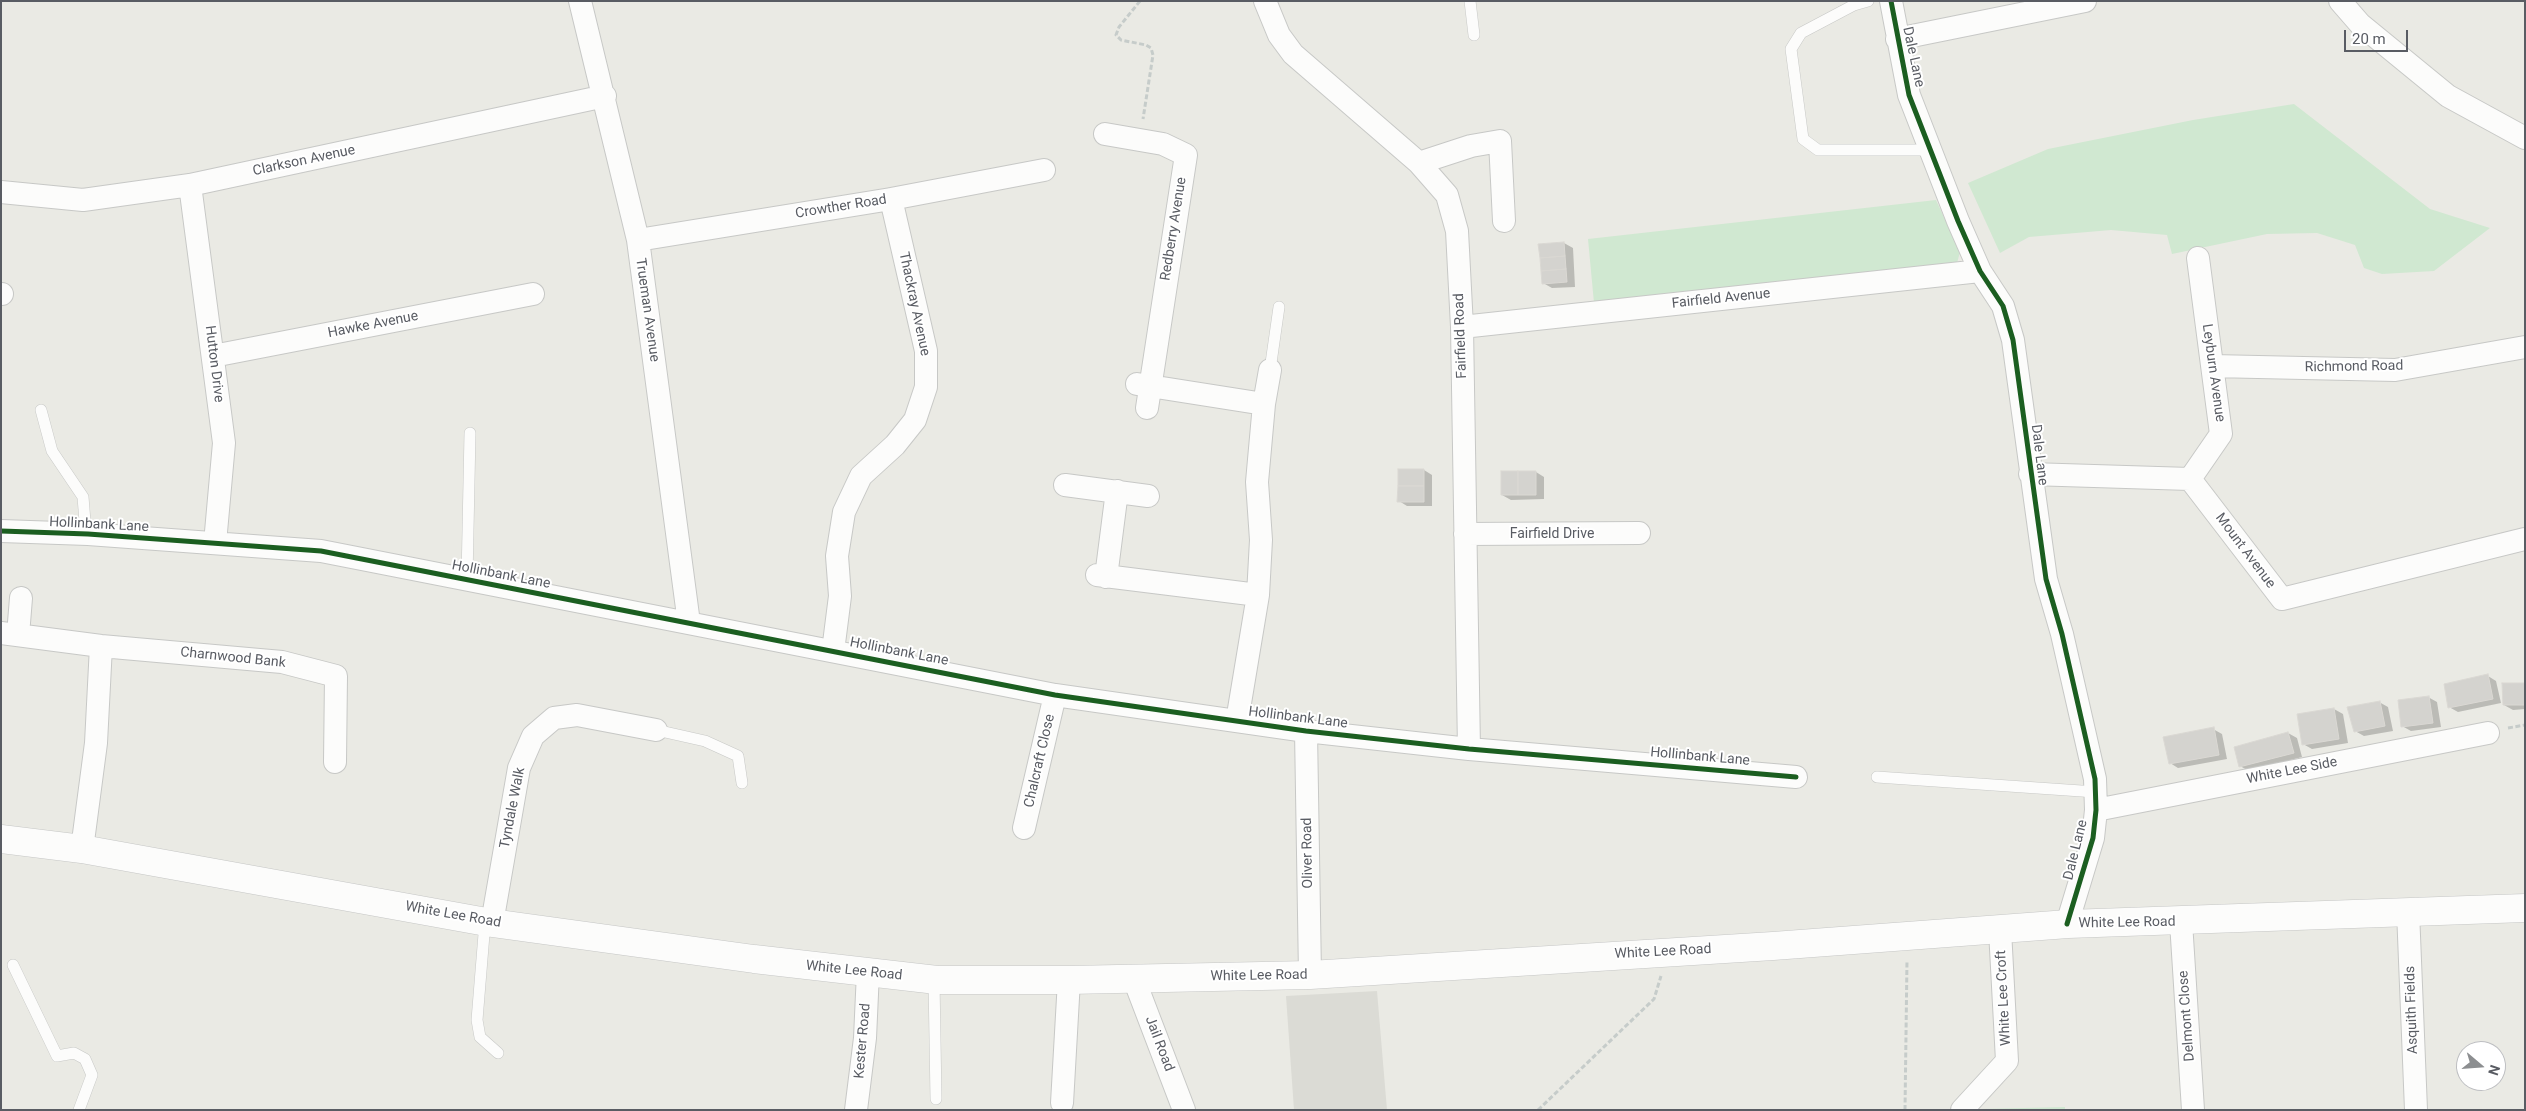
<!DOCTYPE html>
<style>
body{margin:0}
#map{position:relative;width:2526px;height:1111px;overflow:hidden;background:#eaeae4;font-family:Roboto,sans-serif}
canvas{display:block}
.frame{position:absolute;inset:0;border:2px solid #595c63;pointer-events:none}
.north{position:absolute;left:2456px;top:1041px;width:50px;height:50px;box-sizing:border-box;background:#fff;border:1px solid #bdbec1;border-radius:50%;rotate:108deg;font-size:14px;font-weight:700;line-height:20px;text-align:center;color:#595c63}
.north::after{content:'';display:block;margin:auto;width:18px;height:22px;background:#8c8e90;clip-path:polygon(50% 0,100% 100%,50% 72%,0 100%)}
.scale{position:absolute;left:2344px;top:30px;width:64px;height:22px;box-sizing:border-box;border:2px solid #595c63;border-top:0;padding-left:6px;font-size:15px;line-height:18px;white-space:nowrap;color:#595c63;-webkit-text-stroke:4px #fff;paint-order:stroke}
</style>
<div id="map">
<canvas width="2526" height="1111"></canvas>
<div class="frame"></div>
<div class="north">N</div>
<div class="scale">20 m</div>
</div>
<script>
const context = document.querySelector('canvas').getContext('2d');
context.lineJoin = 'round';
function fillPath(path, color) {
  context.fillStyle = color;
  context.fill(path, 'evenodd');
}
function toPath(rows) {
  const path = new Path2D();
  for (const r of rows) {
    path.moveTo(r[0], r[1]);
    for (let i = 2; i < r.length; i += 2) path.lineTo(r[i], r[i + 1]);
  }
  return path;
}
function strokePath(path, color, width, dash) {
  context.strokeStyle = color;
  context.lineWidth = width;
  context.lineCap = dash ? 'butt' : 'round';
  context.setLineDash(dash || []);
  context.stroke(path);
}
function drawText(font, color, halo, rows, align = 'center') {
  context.font = font + ' Roboto,sans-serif';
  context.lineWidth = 4;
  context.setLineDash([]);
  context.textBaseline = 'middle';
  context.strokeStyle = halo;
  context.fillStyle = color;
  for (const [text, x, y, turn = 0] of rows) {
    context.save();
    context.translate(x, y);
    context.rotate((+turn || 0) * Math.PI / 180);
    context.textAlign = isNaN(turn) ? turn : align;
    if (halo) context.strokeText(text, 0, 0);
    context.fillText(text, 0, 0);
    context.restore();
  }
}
fillPath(toPath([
 [1377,991,1387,1110,1294,1110,1286,996]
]), '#dbdbd5');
fillPath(toPath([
 [2294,104,2430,209,2490,228,2434,271,2382,274,2364,268,2355,245,2317,233,2267,234,2172,254,2167,235,2111,230,2029,237,2000,253,1968,183,2048,149,2193,120],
 [1936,200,1960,252,1957,263,1594,303,1588,239],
 [2065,1107,2065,1110,1939,1110]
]), '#d0e8d1');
fillPath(toPath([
 [1564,243,1573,248,1575,287,1552,288,1543,283],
 [1424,470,1432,475,1432,506,1407,506,1399,501],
 [1536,472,1544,477,1544,499,1511,500,1502,495],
 [2488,676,2496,681,2501,703,2458,712,2449,707],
 [2525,684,2525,709,2513,710,2504,705],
 [2428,697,2437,702,2441,727,2411,731,2402,726],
 [2379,702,2388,707,2393,731,2364,736,2355,731],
 [2334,709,2343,714,2348,743,2312,749,2303,744],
 [2213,729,2222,734,2227,759,2178,768,2170,763],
 [2288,733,2297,738,2302,757,2249,771,2240,766]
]), '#0003');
const building = toPath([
 [1564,242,1565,256,1540,258,1538,244,1564,242],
 [1565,256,1566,269,1541,271,1540,258,1565,256],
 [1566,269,1567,282,1542,284,1541,271,1566,269],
 [1398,469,1424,469,1424,486,1398,486,1398,469],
 [1501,471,1518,471,1518,495,1501,495,1501,471],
 [1518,471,1536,471,1536,495,1518,495,1518,471],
 [1398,486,1424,486,1424,502,1397,502,1398,486],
 [2488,674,2493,699,2448,708,2444,684,2488,674],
 [2502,683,2525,683,2525,705,2503,705,2502,683],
 [2429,696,2433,723,2401,727,2398,700,2429,696],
 [2380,701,2385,726,2354,732,2347,707,2380,701],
 [2334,708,2339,739,2302,745,2297,714,2334,708],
 [2214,727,2219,755,2169,764,2163,737,2214,727],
 [2288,732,2294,753,2239,767,2234,747,2288,732]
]);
fillPath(building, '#d4d3cf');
strokePath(building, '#dad8d3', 1);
const lane = toPath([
 [1470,1,1474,35],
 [1868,1,1854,5,1801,33,1791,49,1803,139,1818,150,1930,150],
 [1270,370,1279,307],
 [41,410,52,451,83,497,86,534],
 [467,579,470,433],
 [656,730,705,741,738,756,742,783],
 [1877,777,2096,792],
 [485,922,477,1020,480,1037,498,1053],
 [13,965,57,1056,74,1053,85,1059,92,1075,79,1110],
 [934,980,936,1099]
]);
const street = toPath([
 [580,1,638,240,689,623],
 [1265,1,1279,35,1293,54,1419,163,1447,195,1457,231,1462,327,1469,749],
 [1891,1,1909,95,1958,221,1980,271,2003,306,2013,340,2046,579,2062,634,2095,779,2096,810,2093,838,2067,924],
 [2340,1,2360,24,2448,96,2525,138],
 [1897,39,2085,1],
 [1105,134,1163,144,1186,155,1147,408],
 [1419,163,1471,146,1500,141,1504,221],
 [190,185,224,443,215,543],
 [1,192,83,200,190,185,605,96],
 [638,240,891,199,1044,170],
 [1,294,2,294],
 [1462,327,1980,271],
 [213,356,533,294],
 [2212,366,2395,370,2525,347],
 [1137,384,1264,404],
 [2030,474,2190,479,2282,599,2525,539],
 [2190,479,2221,434,2198,258],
 [1065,485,1148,496],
 [1,531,88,534,321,551,1055,695,1306,731,1469,749,1796,777],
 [1465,534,1639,533],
 [1097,575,1258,595],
 [1106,577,1117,491],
 [1,633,101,646,282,662,336,676,335,762],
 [18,635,21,598],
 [833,651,840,596,837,556,844,512,861,476,895,445,915,420,926,387,926,351,891,199],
 [1237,721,1258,595,1261,540,1257,482,1264,404,1270,370],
 [1306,731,1310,975],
 [2096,810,2488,733],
 [1024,828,1055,695],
 [82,849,96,743,101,646],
 [2408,911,2416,1110],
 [2181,922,2193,1110],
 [492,923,519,768,533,736,554,718,577,715,656,730],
 [1134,979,1184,1110],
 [1062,1103,1069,980],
 [856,1110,865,1038,868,972],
 [1962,1110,2007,1061,2000,930]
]);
const secondary = toPath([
 [1,839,82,849,492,923,754,959,937,980,1069,980,1310,975,1773,946,2068,924,2525,908]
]);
strokePath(lane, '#c7c8c6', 12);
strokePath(street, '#c7c8c6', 24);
strokePath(secondary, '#c5c6c5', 29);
strokePath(toPath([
 [1140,1,1119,27,1116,35,1121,40,1146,45,1151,48,1153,55,1143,119],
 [2508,728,2525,725],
 [1538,1110,1654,999,1661,976],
 [1905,1110,1907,960]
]), '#c6ccca', 3, [5, 2.5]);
strokePath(lane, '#fcfcfb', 11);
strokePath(street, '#fcfcfb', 22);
strokePath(secondary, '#fcfcfb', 28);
strokePath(toPath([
 [1891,1,1909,95,1958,221,1980,271,2003,306,2013,340,2046,579,2062,634,2095,779,2096,810,2093,838,2067,924],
 [1,531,88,534,321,551,1055,695,1306,731,1469,749,1796,777]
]), '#1b5e20', 5);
drawText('14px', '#595c63', '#fff', [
 ["Dale Lane",1913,57,78],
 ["Clarkson Avenue",304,161,-12],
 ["Crowther Road",841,207,-9],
 ["Redberry Avenue",1174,229,-81],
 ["Fairfield Avenue",1721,299,-6],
 ["Thackray Avenue",914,304,78],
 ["Trueman Avenue",647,310,82],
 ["Hawke Avenue",373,325,-11],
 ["Fairfield Road",1461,336,-92],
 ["Hutton Drive",214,364,83],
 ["Richmond Road",2354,367,-1],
 ["Leyburn Avenue",2213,373,82],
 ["Dale Lane",2039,455,83],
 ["Hollinbank Lane",99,525,3],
 ["Fairfield Drive",1552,534],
 ["Mount Avenue",2245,551,53],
 ["Hollinbank Lane",501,575,11],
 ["Hollinbank Lane",899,652,11],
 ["Charnwood Bank",233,658,6],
 ["Hollinbank Lane",1298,718,7],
 ["Hollinbank Lane",1700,757,5],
 ["Chalcraft Close",1040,761,-77],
 ["White Lee Side",2292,771,-11],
 ["Tyndale Walk",513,808,-79],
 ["Dale Lane",2076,850,-76],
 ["Oliver Road",1308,853,-91],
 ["White Lee Road",453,915,10],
 ["White Lee Road",2127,923,-1],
 ["White Lee Road",1663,952,-3],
 ["White Lee Road",854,971,6],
 ["White Lee Road",1259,976,-1],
 ["White Lee Croft",2004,998,-93],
 ["Asquith Fields",2412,1010,-92],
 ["Delmont Close",2187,1016,-94],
 ["Kester Road",863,1041,-85],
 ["Jail Road",1159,1044,69]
]);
</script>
